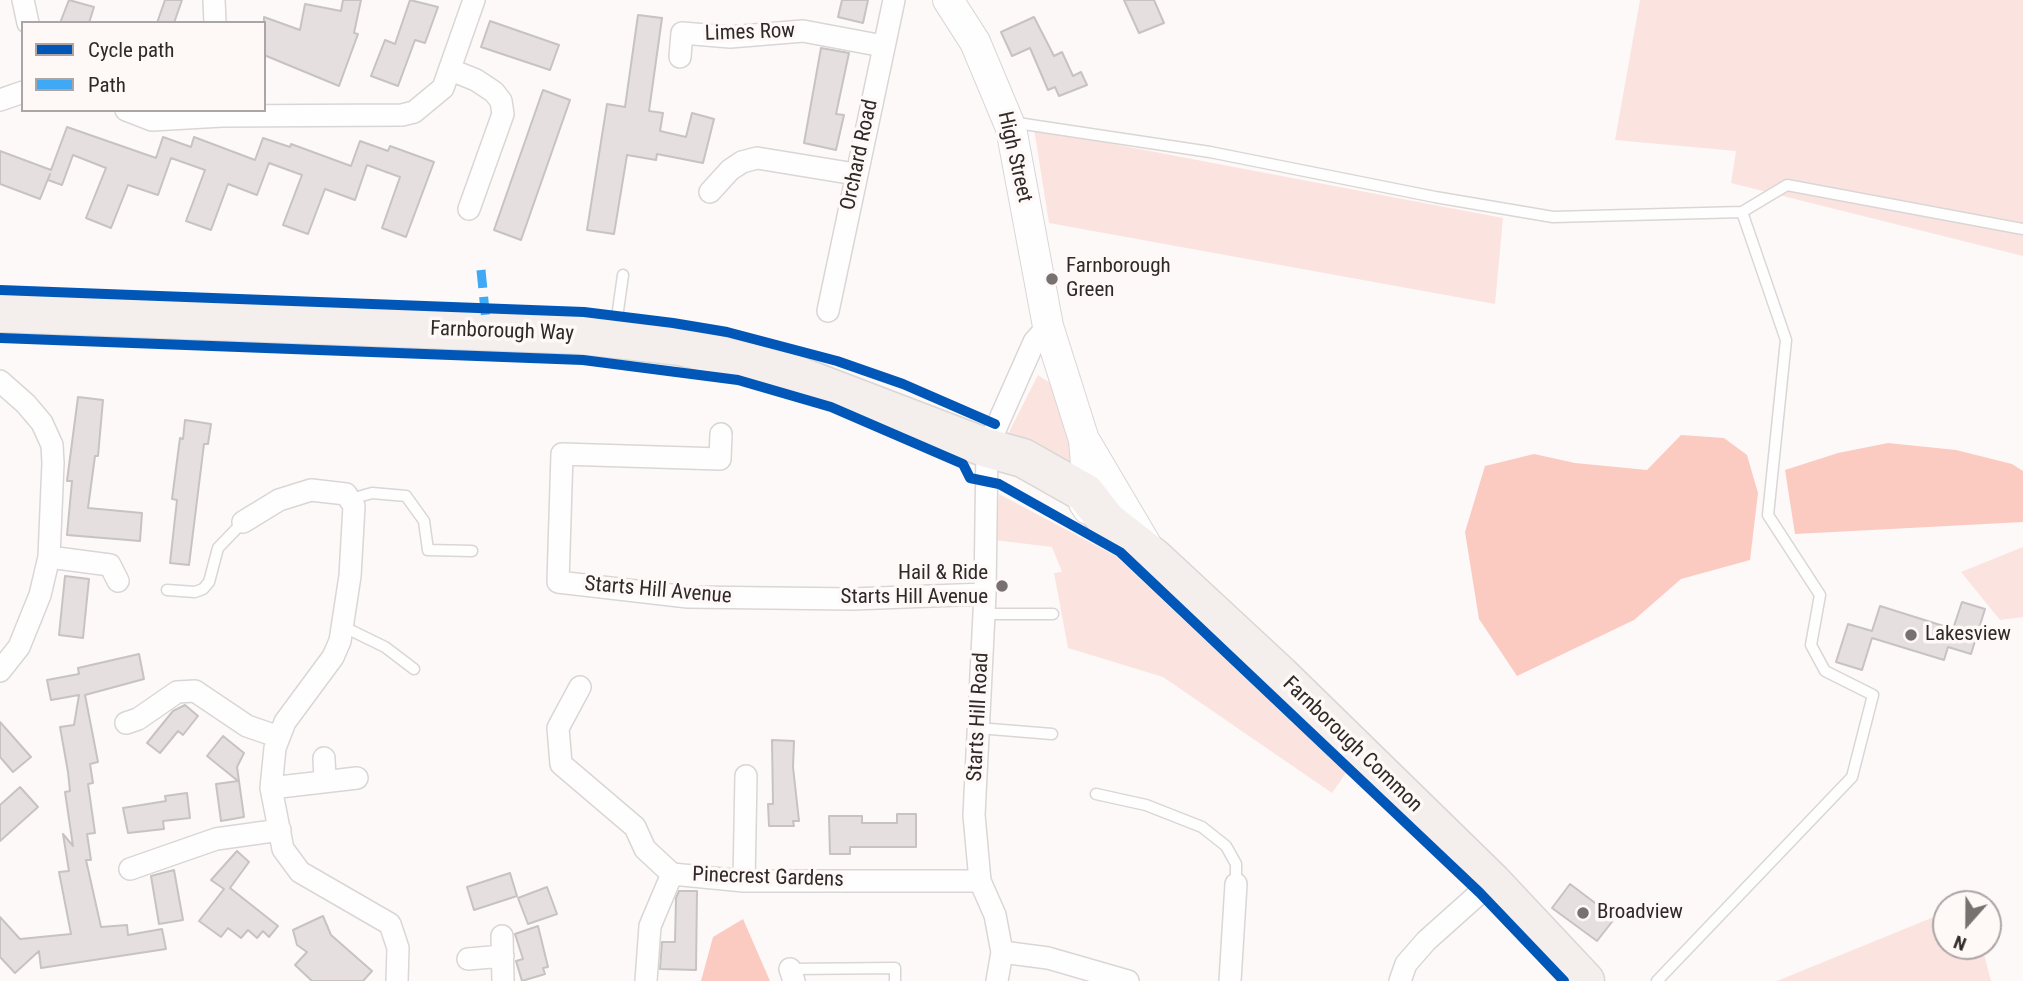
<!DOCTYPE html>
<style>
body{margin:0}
#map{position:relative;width:2023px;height:981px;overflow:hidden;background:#fdf9f8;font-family:"Roboto Condensed",sans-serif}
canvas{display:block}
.legend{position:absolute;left:21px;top:21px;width:245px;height:91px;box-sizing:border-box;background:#fef8f7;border:2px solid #aba6a5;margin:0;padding:9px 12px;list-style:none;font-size:21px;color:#2f2a29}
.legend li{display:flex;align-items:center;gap:14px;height:35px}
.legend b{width:35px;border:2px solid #aba6a5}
.north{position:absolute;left:1932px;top:890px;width:70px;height:70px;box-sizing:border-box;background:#fef8f7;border:2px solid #aba6a5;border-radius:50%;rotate:201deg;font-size:19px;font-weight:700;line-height:28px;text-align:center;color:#2f2a29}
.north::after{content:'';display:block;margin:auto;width:24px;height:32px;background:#777271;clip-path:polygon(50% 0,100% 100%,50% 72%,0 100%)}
</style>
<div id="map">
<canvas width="2023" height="981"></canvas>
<ul class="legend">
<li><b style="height:9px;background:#0057b8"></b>Cycle path</li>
<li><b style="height:9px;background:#3fa9f5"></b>Path</li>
</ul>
<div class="north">N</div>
</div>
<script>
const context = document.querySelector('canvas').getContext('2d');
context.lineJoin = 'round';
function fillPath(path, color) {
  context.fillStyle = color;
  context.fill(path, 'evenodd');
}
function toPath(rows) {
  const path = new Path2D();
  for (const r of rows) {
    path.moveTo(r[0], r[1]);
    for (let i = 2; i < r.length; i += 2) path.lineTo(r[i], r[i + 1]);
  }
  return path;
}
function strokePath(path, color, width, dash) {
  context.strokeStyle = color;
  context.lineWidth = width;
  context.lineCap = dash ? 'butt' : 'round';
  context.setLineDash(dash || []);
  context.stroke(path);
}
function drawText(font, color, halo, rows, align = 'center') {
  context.font = font + ' "Roboto Condensed",sans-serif';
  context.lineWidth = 7;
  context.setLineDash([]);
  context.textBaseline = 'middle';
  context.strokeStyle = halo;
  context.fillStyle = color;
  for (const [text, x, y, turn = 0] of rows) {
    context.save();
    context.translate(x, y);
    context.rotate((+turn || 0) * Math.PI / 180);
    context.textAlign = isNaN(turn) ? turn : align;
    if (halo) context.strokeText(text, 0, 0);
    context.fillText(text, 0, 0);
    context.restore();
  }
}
fillPath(toPath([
 [1640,0,2023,0,2023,256,1731,183,1736,151,1615,140],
 [1034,129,1503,218,1495,304,1049,223],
 [1038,375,1050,383,1078,467,1007,436],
 [999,494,1116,556,1346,773,1332,793,1163,677,1068,648,1054,573,1062,572,1052,547,994,540],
 [2023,547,2023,617,2000,620,1961,572],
 [1946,912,1946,946,1982,946,1991,981,1777,981]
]), '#fbe4df');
fillPath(toPath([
 [1681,435,1724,438,1747,455,1758,493,1750,560,1681,579,1634,620,1517,676,1479,619,1465,532,1485,466,1534,454,1575,463,1647,470],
 [1888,443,1956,450,2012,464,2023,471,2023,522,1795,534,1785,470,1838,453],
 [743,919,770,981,701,981,713,937]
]), '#fbcac1');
const building = toPath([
 [69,0,94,7,89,23,60,23,69,0],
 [165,0,182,0,174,23,157,23,165,0],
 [343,0,361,0,354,33,358,34,339,86,264,55,264,17,300,30,305,4,341,11,343,0],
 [410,0,438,7,425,43,415,40,398,86,371,76,385,40,395,44,410,0],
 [842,0,868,0,863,23,838,17,842,0],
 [1124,0,1154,0,1164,23,1139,33,1124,0],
 [638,15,662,18,649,111,663,113,660,131,686,137,692,113,714,119,703,163,657,154,656,160,627,155,614,234,587,230,607,104,625,107,638,15],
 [1034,17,1054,56,1062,52,1073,76,1081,72,1087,85,1059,96,1055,87,1048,90,1030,48,1012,56,1001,32,1034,17],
 [490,21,559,45,550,70,481,47,490,21],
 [821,48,849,53,836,114,844,115,836,150,804,143,821,48],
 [543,90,570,100,521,240,494,230,543,90],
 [67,127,156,158,163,137,191,147,194,137,255,160,263,138,290,147,291,144,351,166,360,141,388,151,390,146,434,162,406,237,382,228,400,177,367,165,355,200,325,189,308,234,283,225,302,175,269,163,257,195,228,184,211,230,186,221,205,170,171,158,158,195,128,185,111,228,86,218,106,168,73,155,62,185,48,180,50,174,40,199,0,184,0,151,51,170,67,127],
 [78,397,103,400,98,456,95,456,88,508,142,513,140,541,67,535,72,481,67,481,78,397],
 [185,420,211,424,208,444,204,444,189,565,170,563,177,500,172,499,180,438,183,439,185,420],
 [65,576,89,579,83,638,59,635,65,576],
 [1962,602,1985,609,1971,654,1948,647,1944,660,1872,638,1862,670,1836,662,1848,624,1872,631,1880,606,1953,629,1962,602],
 [139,654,144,679,85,695,98,762,90,764,93,783,88,784,95,833,87,834,91,860,86,860,101,927,127,925,128,935,162,929,166,949,41,968,39,951,15,973,0,957,0,917,20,939,71,934,59,872,69,871,63,834,73,846,65,792,70,791,68,772,60,727,74,725,79,695,51,700,47,680,79,674,78,668,139,654],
 [185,705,198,716,183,735,178,731,160,753,147,743,173,711,185,705],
 [0,722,31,757,13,772,0,757,0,722],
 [223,736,244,753,237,767,244,817,221,821,216,784,238,781,207,756,223,736],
 [772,740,794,741,793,767,799,821,793,821,794,826,769,826,768,804,773,804,772,740],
 [20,787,38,807,0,841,0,805,20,787],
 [187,793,190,818,163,821,164,829,128,833,123,808,166,801,165,796,187,793],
 [897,814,916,814,916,847,850,847,850,854,830,854,829,816,862,816,862,823,897,823,897,814],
 [237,851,249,862,230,888,278,926,269,937,263,931,257,938,248,930,241,938,228,928,221,937,199,921,224,889,211,880,237,851],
 [174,870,183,920,159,924,151,876,174,870],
 [510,873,517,896,474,910,467,887,510,873],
 [1570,884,1615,918,1597,941,1552,908,1570,884],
 [547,887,557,914,528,924,518,898,547,887],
 [679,891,697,891,696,970,660,969,662,942,675,942,676,898,679,891],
 [323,916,331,935,372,971,363,981,312,981,295,965,307,952,297,945,293,930,323,916],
 [538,926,548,967,543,968,545,974,522,981,516,961,523,959,515,934,538,926]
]);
fillPath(building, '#e5e0df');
strokePath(building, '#c7c3c2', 2);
const lane = toPath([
 [1013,127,1024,124,1210,152,1435,197,1553,217,1742,212,1786,340,1768,515,1820,595,1811,645,1825,671,1873,695,1852,777,1657,981],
 [1742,212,1787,185,2023,229],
 [615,332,623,275],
 [351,499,372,493,406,496,424,521,428,550,472,551],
 [167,590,195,592,203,589,209,582,218,548,243,522],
 [984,614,1053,614],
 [344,627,385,647,414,669],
 [978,728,1052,734],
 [1096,794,1146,805,1202,827,1226,846,1236,864,1236,884],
 [790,969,895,968,895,981]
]);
const street = toPath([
 [23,0,28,23],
 [214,0,215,23],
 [680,57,682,33,730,37,803,31,883,46],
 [451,70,476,80,494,92,501,101,503,114,469,209],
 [0,100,23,92],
 [126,110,152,120,222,116,402,115,414,112,443,88,474,0],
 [710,192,730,170,742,162,757,158,855,174],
 [828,311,894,0],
 [0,381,26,404,42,423,52,445,53,463,49,557,40,595,19,647,0,671],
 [721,434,720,459,562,454,558,582,688,597,852,599,985,594],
 [243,522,279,500,311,490,346,494,354,506,350,576,340,641,333,657,285,722,275,748,271,788,283,849,300,872,390,924,398,948,397,981],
 [49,557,110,565,118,581],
 [580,687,558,728,561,764,635,827,645,849,672,874,744,881,980,881],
 [126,723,138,719,177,692,195,691,247,726,279,737],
 [324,758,325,781],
 [271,788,357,778],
 [130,869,216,839,280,830],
 [744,881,746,776],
 [502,936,503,981],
 [1002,952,1048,958,1128,981],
 [468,959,503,956],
 [790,969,794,981],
 [646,981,650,926,672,874],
 [997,981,1002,952,995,915,980,881,974,815,985,594,987,448,1034,342,1048,326],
 [1230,981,1236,884],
 [1400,981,1406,964,1426,941,1492,882]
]);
const secondary = toPath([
 [948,0,975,42,1011,128,1048,326,1084,440,1087,476,1084,503,1088,509],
 [1086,443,1148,548]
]);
const highway = toPath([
 [0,313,581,335,680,346,788,372,987,448,1023,458,1085,493,1107,521,1154,558,1280,675,1492,882,1585,981]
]);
strokePath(lane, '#dad6d5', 13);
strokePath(street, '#dad6d5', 24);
strokePath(secondary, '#dad6d5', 32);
strokePath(highway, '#d9d6d6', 41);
strokePath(lane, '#fffefe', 10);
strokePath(street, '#fffefe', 21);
strokePath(secondary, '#fffefe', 30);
strokePath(highway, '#f4eeed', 38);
strokePath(toPath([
 [481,270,487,331]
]), '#3fa9f5', 9, [18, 9]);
strokePath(toPath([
 [0,290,584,312,673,323,727,332,837,361,903,384,995,424],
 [0,338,583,360,738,380,831,407,963,464,970,478,999,484,1120,552,1480,893,1564,981]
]), '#0057b8', 10);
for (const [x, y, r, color] of [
 [1052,279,7,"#777271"],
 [1002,586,7,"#777271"],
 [1911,635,7,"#777271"],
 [1583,913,7,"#777271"]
]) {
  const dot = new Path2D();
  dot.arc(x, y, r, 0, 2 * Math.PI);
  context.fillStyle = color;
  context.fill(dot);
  strokePath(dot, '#fef8f7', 2.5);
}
drawText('21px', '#2f2a29', '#fef8f7', [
 ["Limes Row",750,33,-2],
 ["Orchard Road",860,155,-78],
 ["High Street",1014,157,77],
 ["Farnborough Way",502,332,2],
 ["Starts Hill Avenue",658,591,5],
 ["Starts Hill Road",979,717,-87],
 ["Farnborough Common",1352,745,44],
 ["Pinecrest Gardens",768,878,2]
]);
drawText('21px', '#2f2a29', '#fef8f7', [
 ["Farnborough",1066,267],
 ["Green",1066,291],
 ["Hail & Ride",988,574,"right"],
 ["Starts Hill Avenue",988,598,"right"],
 ["Lakesview",1925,635],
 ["Broadview",1597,913]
], 'left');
</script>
